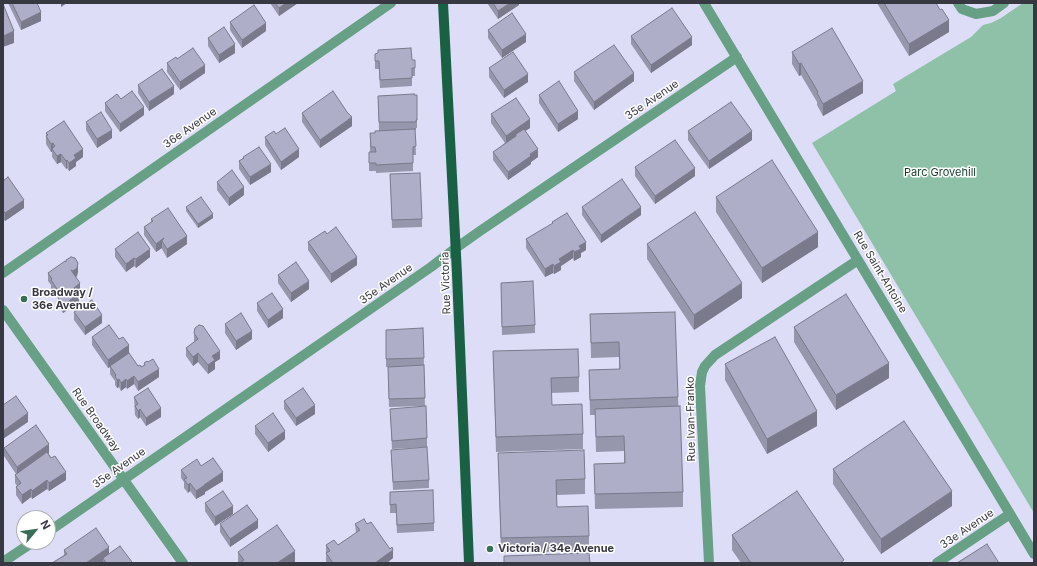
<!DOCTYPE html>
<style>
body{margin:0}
#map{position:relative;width:1037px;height:566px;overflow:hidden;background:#ddddf8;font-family:Inter,sans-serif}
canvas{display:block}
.frame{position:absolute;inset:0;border:4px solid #383842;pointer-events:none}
.north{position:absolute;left:16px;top:510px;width:40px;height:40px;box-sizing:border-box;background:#fff;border:1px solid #afafb3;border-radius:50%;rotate:61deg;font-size:11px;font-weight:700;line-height:16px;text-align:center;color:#383842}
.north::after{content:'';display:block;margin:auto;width:14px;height:18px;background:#376e55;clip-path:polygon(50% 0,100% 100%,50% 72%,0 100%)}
</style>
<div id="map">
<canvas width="1037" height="566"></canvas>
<div class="frame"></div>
<div class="north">N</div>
</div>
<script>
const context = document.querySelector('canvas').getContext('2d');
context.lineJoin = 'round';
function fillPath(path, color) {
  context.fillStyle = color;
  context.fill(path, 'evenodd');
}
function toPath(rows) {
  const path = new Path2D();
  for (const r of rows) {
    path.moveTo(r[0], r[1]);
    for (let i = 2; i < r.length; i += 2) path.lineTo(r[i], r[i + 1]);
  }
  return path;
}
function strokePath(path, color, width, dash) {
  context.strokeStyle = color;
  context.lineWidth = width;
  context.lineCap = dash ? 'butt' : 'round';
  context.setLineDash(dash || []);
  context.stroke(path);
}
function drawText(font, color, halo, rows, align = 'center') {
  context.font = font + ' Inter,sans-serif';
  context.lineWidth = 3;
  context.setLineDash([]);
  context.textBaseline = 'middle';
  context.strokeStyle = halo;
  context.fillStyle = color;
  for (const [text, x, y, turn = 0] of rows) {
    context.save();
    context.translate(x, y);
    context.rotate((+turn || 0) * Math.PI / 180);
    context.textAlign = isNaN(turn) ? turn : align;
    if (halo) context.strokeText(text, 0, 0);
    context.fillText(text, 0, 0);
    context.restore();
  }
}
fillPath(toPath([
 [1023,3,1034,3,1034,513,812,143,896,91,893,84,971,37,983,25,991,23,1001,18]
]), '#8ec1a8');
strokePath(toPath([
 [704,3,1034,554],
 [958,3,962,9,976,14,993,11,1004,3],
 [3,273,391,3],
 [3,310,183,563],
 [48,532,431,267,456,248,480,231,737,57],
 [3,562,33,542],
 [709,563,700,386,702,372,705,366,715,355,858,260],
 [937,563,1010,514]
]), '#67a085', 10);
strokePath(toPath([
 [443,3,457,274,469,563]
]), '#1a6044', 10);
fillPath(toPath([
 [8,3,37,3,41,21,21,30],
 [270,3,298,3,279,16],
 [487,3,519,3,519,5,498,19],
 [877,3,936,3,949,32,909,56],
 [230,22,266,31,242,48,230,30],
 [488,30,526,42,502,58,488,38],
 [631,36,692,45,651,73,631,44],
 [208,38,235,53,219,63,208,46],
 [792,52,863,93,823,116,817,105,817,102,801,75,799,76,792,64],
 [375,54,412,60,415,68,415,76,412,76,412,86,380,88,379,69,375,69],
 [177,59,205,73,180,90,167,72,167,63],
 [489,68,528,82,504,98,489,77],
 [574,72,634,81,594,110,574,81],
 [138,85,174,94,149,111,138,93],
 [417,95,417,128,416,128,416,130,415,130,416,155,413,155,413,171,376,173,376,171,369,171,369,152,370,152,370,133,375,133,379,131,378,96],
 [539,95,578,119,558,132,539,103],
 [121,99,144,115,120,132,105,111,105,103],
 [302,113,352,126,320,148,302,122],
 [491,114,530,128,525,131,538,157,531,162,531,164,508,180,493,160,493,152,505,143,491,123],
 [86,122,112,138,97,148,86,130],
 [688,131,752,140,709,169,688,140],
 [46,133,83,157,76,162,76,166,69,171,67,168,66,169,61,162,57,164,52,157,52,152,51,152,46,144],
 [265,137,299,157,281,170,265,145],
 [243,157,271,172,250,185,239,169,239,161,243,158],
 [635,167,695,176,655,204,635,176],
 [390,174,422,219,422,227,392,228],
 [3,181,24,208,5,221,3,219],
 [217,182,244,195,229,206,217,190],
 [716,197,818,247,762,283,716,212],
 [186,207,213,218,198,228,186,211],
 [582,207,641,215,601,243,582,215],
 [151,219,187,244,167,258,162,249,162,248,156,252,144,235,144,227,151,222],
 [552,222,586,250,581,253,581,257,574,261,573,258,561,266,561,270,554,274,553,273,545,277,526,248,526,239,552,224],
 [327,234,357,265,331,283,308,250,308,242],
 [647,244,742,298,694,330,647,259],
 [115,249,150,257,136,268,134,266,126,272,115,257],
 [66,262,78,271,77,276,76,277,80,291,78,293,79,302,63,313,58,306,58,298,51,288,51,285,48,281,48,273],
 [278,275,309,289,291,302,278,283],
 [501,283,535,325,535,333,502,335],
 [257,303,283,318,268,328,257,311],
 [74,312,102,323,85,335,74,320],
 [590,314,678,397,683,492,683,507,595,509,594,464,624,463,624,451,596,452,595,415,590,415,589,370,619,369,619,357,591,358],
 [225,324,252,339,236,350,225,333],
 [794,327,889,378,836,410,794,342],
 [423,328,425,406,389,407,388,367,386,367,386,338],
 [194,333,220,359,215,362,215,369,208,374,198,362,193,366,186,356,186,348,194,342],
 [92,337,119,339,138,366,141,367,144,365,144,363,159,377,138,391,134,384,127,389,126,387,121,391,119,387,117,388,115,385,115,381,110,374,110,367,108,368,92,345],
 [493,351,579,377,579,392,551,393,552,405,583,434,583,449,496,452],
 [725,364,817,426,767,454,725,380],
 [134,397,161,417,146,426,140,417,138,419,135,415],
 [284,401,315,414,296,426,284,409],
 [390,409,427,438,427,447,392,449],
 [255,426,285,439,268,452,255,434],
 [4,448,49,453,48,453,66,480,49,491,47,489,32,499,31,497,22,504,16,495,16,487,17,486,15,483,15,475,16,474,4,456],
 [391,450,429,480,429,488,393,490],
 [498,453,585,479,585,494,557,495,557,507,589,536,589,551,501,553],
 [201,466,223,481,205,492,205,494,196,499,190,491,188,493,184,488,184,482,181,478,181,470],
 [833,469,952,506,881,554,833,484],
 [390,492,434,523,434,531,397,533,396,513,390,513],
 [205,503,233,514,215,526,205,511],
 [220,524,258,528,230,547,220,532],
 [355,524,393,558,387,563,327,563,326,561,326,545,338,545,356,533],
 [732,535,844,563,741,563,732,550],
 [64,550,109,553,132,563,52,563,64,555],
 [238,552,295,563,238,563]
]), '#9696ac');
fillPath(toPath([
 [61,3,67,3,61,7],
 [286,3,298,3,279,16,279,8],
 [510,3,519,3,519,5,498,19,498,11],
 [41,12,41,21,21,30,21,22],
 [949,20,949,32,909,56,909,44],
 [266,23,266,31,242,48,242,40],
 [14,31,14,43,3,47,3,36],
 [526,34,526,42,502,58,502,50],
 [692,37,692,45,651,73,651,65],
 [235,44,235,53,219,63,219,55],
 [801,63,801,75,799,76,799,64],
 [205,65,205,73,180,90,180,82],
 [634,73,634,81,594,110,594,102],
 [528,74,528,82,504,98,504,90],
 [863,81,863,93,823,116,823,104],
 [174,86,174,94,149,111,149,102],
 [144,107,144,115,120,132,120,124],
 [578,111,578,119,558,132,558,124],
 [352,117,352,126,320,148,320,140],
 [530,119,530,128,516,137,516,134,516,137,506,144,506,136],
 [112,130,112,138,97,148,97,139],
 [752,131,752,140,709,169,709,161],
 [53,143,53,150,52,149,52,152,51,152,51,144],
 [83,149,83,157,76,162,76,166,69,171,69,163,74,155],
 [299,149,299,157,281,170,281,162],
 [538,149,538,157,531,162,531,164,508,180,508,172],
 [61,154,61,162,57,164,57,156],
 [67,160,67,168,66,169,66,161],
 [271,164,271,172,250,185,250,177],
 [695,168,695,176,655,204,655,196],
 [244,187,244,195,229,206,229,198],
 [24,200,24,208,5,221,5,213],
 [641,207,641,215,601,243,601,235],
 [213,214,213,218,198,228,198,224],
 [818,232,818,247,762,283,762,268],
 [187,236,187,244,167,258,167,249],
 [164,238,162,241,162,248,156,252,156,244],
 [586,242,586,250,581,253,581,257,574,261,574,252,579,246],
 [150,249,150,257,136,268,136,259],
 [573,250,573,258,561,266,561,270,554,274,554,266,559,259],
 [357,257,357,265,331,283,331,274],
 [134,258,134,266,126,272,126,264],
 [78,263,78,271,77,276,73,279,73,271],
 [553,264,553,273,545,277,545,269],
 [309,281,309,289,291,302,291,293],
 [80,283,80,291,74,296,74,288],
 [742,283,742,298,694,330,694,315],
 [79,294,79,302,63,313,63,305],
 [283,309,283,318,268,328,268,320],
 [102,315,102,323,85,335,85,327],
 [252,331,252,339,236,350,236,341],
 [129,345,129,354,110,366,110,367,108,368,108,360],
 [220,351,220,359,215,362,215,369,208,374,208,365,212,356],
 [198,353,198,362,193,366,193,357],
 [889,363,889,378,836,410,836,395],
 [159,369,159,377,138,391,138,382],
 [134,376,134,384,127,389,127,381],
 [119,379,119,387,117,388,117,380],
 [126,379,126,387,121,391,121,383],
 [315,405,315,414,296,426,296,418],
 [161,408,161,417,146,426,146,418],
 [140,409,140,417,138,419,138,411],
 [817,411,817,426,767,454,767,439],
 [28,413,28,422,3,439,3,431],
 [285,431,285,439,268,452,268,443],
 [49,444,49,453,17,475,17,467],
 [66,472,66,480,49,491,49,483],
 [223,472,223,481,205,492,205,494,196,499,196,491],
 [47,480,47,489,32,499,32,491],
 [190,483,190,491,188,493,188,485],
 [31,489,31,497,22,504,22,495],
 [952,491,952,506,881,554,881,539],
 [233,506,233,514,215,526,215,517],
 [258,520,258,528,230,547,230,539],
 [109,547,109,559,103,558,103,563,86,563],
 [393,550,393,558,387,563,375,563],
 [295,551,295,563,277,563]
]), '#7a7a8c');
const building = toPath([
 [12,3,37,3,41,12,21,22,12,3],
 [275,3,286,3,279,8,275,3],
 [493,3,510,3,498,11,493,3],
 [884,3,936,3,940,10,942,9,949,20,909,44,884,3],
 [3,4,14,31,3,36,3,4],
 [254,5,266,23,242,40,230,22,254,5],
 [672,8,692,37,651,65,631,36,672,8],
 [512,13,526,34,502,50,488,30,512,13],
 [224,27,235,44,219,55,208,38,224,27],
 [832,28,863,81,823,104,817,93,818,92,801,63,799,64,792,52,832,28],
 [614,45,634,73,594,102,574,72,614,45],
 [193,48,205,65,180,82,167,63,176,57,177,59,193,48],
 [411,48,412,60,415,60,415,68,412,68,412,78,380,80,379,61,375,61,375,54,378,53,378,50,411,48],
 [513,52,528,74,504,90,489,68,513,52],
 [162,69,174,86,149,102,138,85,162,69],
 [559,81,578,111,558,124,539,95,559,81],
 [132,91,144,107,120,124,105,103,117,94,121,99,132,91],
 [333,91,347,112,352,117,320,140,302,113,333,91],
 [414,94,414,95,417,95,417,120,416,120,416,122,379,122,378,96,414,94],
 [516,98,530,119,506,136,491,114,516,98],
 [731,102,752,131,709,161,688,131,731,102],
 [101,112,112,130,97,139,86,122,101,112],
 [64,121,83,149,74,155,76,158,69,163,67,160,66,161,61,154,57,156,52,149,55,146,53,143,51,144,46,136,48,135,46,133,64,121],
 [285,128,299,149,281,162,265,137,274,131,276,134,285,128],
 [415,129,416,146,413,147,413,163,376,165,376,163,369,163,369,152,376,152,375,147,371,147,370,133,375,133,375,131,415,129],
 [524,129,538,149,530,154,531,156,508,172,493,152,516,136,516,134,524,129],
 [675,140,695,168,655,196,635,167,675,140],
 [259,147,271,164,250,177,239,161,244,158,243,157,259,147],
 [772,160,818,232,762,268,716,197,772,160],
 [232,170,244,187,229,198,217,182,232,170],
 [420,173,422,219,392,220,390,174,420,173],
 [8,177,24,200,5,213,3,210,3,181,8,177],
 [622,179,641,207,601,235,582,207,622,179],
 [201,197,213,214,198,224,186,207,201,197],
 [168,208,187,236,167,249,162,241,164,238,156,244,144,227,153,221,151,219,168,208],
 [695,212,742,283,694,315,647,244,695,212],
 [567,213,586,242,579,246,581,249,574,252,573,250,559,259,561,262,554,266,553,264,545,269,526,239,553,223,552,222,567,213],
 [336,227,357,257,331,274,308,242,325,231,327,234,336,227],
 [138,232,150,249,136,259,134,258,126,264,115,249,138,232],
 [71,257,75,258,78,263,77,268,73,271,71,270,80,283,74,288,79,294,63,305,58,298,61,295,51,280,52,279,48,273,65,261,66,262,66,260,71,257],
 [296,262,309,281,291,293,278,275,296,262],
 [533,281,535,325,502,327,501,283,533,281],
 [272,293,283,309,268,320,257,303,272,293],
 [846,294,889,363,836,395,794,327,846,294],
 [92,300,102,315,85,327,74,312,92,300],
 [675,312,678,397,590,400,589,370,620,369,619,342,591,343,590,314,675,312],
 [241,313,252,331,236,341,225,324,241,313],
 [109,325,119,339,123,337,129,345,108,360,92,337,109,325],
 [199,325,203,326,220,351,212,356,215,360,208,365,198,353,193,357,186,348,198,339,194,333,195,328,199,325],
 [423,328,424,358,386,359,386,330,423,328],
 [775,337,817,411,767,439,725,364,775,337],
 [578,349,579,377,551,378,552,405,582,404,583,434,496,437,493,351,578,349],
 [129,353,138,366,140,365,141,367,145,365,144,363,147,361,148,362,153,359,159,369,138,382,134,376,127,381,126,379,121,383,119,379,117,380,115,376,116,375,110,366,129,353],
 [424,365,425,398,389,399,388,367,424,365],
 [148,388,161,408,146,418,140,409,138,411,135,406,138,404,134,397,148,388],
 [303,388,315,405,296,418,284,401,303,388],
 [16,396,28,413,3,431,3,405,16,396],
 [426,406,427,438,392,441,390,409,426,406],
 [680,406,683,492,595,494,594,464,625,463,624,436,596,437,595,409,680,406],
 [273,413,285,431,268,443,255,426,273,413],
 [904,421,952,491,881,539,833,469,904,421],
 [36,425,49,444,17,467,4,448,36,425],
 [427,447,429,480,393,482,391,450,427,447],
 [584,450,585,479,556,480,557,507,588,506,589,536,501,538,498,453,584,450],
 [47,452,51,458,55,456,66,472,49,483,47,480,32,491,31,489,22,495,16,487,21,483,15,475,47,452],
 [213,458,223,472,204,485,205,485,196,491,190,483,188,485,184,479,187,478,181,470,197,459,201,466,213,458],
 [433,490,434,523,397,525,396,504,390,505,390,492,433,490],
 [223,491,233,506,215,517,205,503,223,491],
 [797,491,844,560,840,563,751,563,732,535,797,491],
 [247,505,258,520,230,539,220,524,247,505],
 [364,519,367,524,371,522,390,549,392,547,393,550,375,563,333,563,326,553,330,551,326,545,334,540,338,545,360,530,355,524,364,519],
 [277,525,295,551,277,563,242,563,241,562,244,560,238,552,277,525],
 [96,528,109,547,86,563,52,563,67,554,64,550,96,528],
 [987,544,999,563,957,563,987,544],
 [120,546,132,562,131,563,106,563,103,558,120,546],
 [589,553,590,563,504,563,504,556,589,553]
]);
fillPath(building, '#aeaec8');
strokePath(building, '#7a7a8c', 1);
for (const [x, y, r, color] of [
 [24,299,4,"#376e55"],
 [490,549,4,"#376e55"]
]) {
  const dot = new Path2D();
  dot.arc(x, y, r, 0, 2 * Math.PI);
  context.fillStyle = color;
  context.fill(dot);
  strokePath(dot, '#fff', 1.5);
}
drawText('11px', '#383842', '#fff', [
 ["35e Avenue",652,100,-34],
 ["36e Avenue",190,128,-35],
 ["Rue Saint-Antoine",880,272,59],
 ["Rue Victoria",446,283,-92],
 ["35e Avenue",386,284,-35],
 ["Rue Ivan-Franko",691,419,-91],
 ["Rue Broadway",96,420,55],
 ["35e Avenue",119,468,-35],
 ["33e Avenue",967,529,-34]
]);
drawText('11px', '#143a29', '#fff', [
 ["Parc Grovehill",940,173]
]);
drawText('bold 11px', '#383842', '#fff', [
 ["Broadway /",32,293],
 ["36e Avenue",32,306],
 ["Victoria / 34e Avenue",498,549]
], 'left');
</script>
